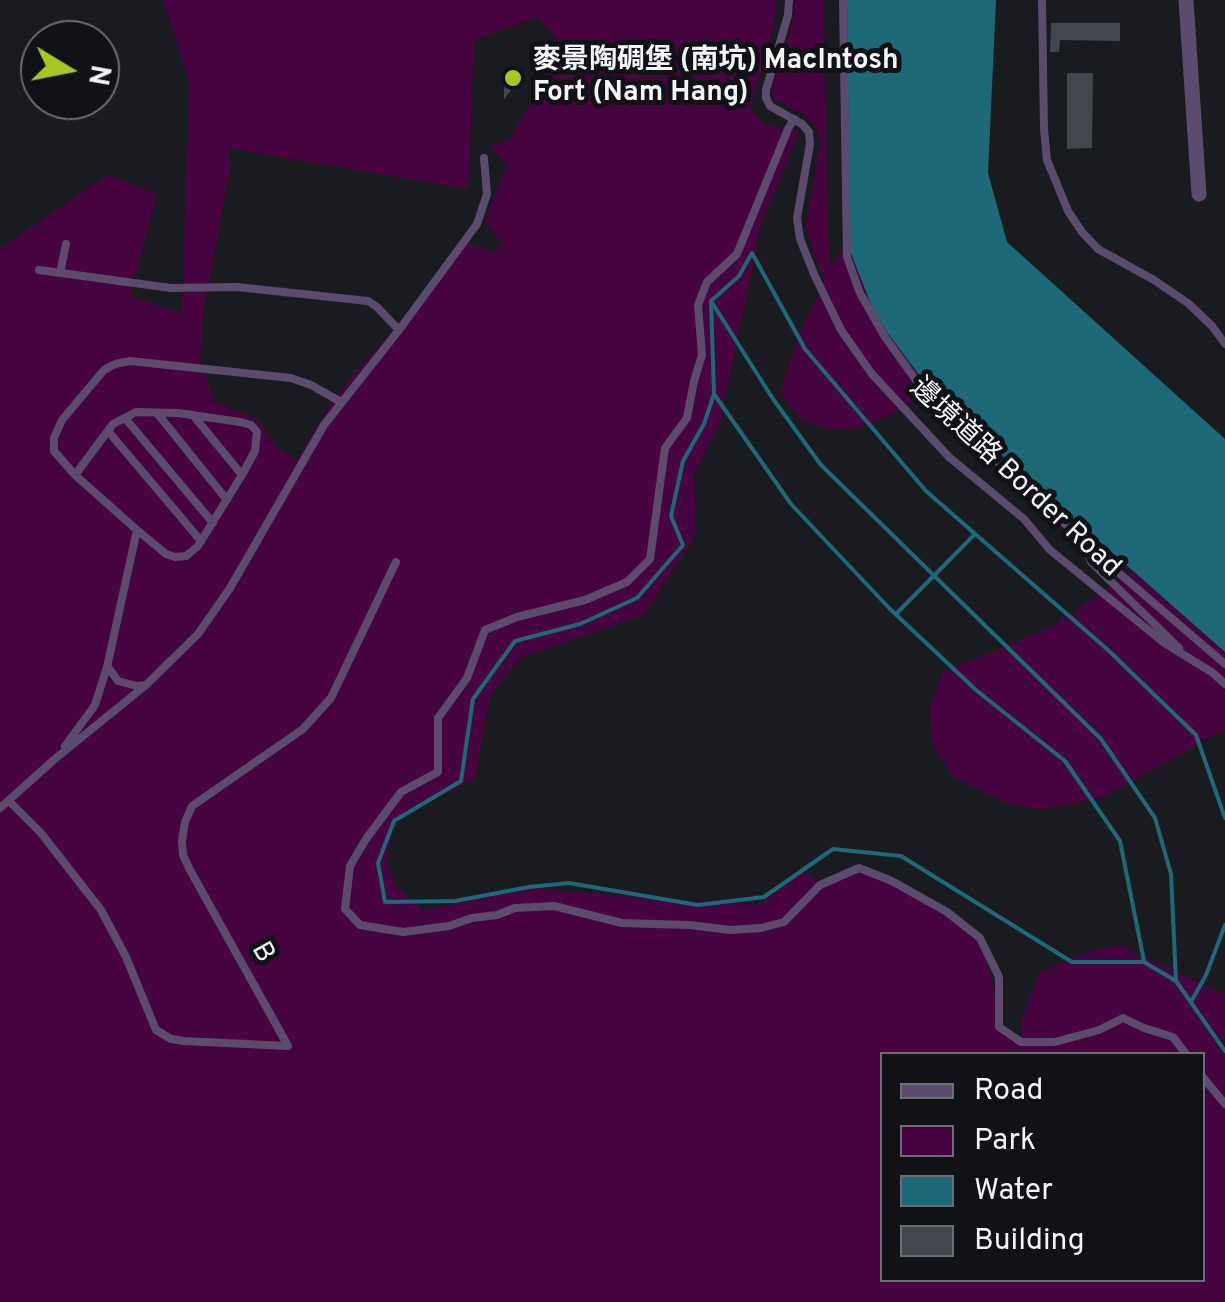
<!DOCTYPE html>
<meta charset="utf-8">
<style>
body{margin:0}
#map{position:relative;width:1225px;height:1302px;overflow:hidden;background:#1a1b21;font-family:Overpass,sans-serif}
canvas{display:block}
.legend{position:absolute;left:880px;top:1052px;width:325px;height:230px;box-sizing:border-box;background:#111218;border:2px solid #6b6d72;margin:0;padding:12px 18px;list-style:none;font-size:30px;color:#f3f5f9}
.legend li{display:flex;align-items:center;gap:20px;height:50px}
.legend b{width:50px;border:2px solid #6b6d72}
.north{position:absolute;left:20px;top:20px;width:100px;height:100px;box-sizing:border-box;background:#111218;border:2px solid #6b6d72;border-radius:50%;rotate:100deg;font-size:28px;font-weight:700;line-height:40px;text-align:center;color:#f3f5f9}
.north::after{content:'';display:block;margin:auto;width:35px;height:45px;background:#a5c824;clip-path:polygon(50% 0,100% 100%,50% 72%,0 100%)}
</style>
<div id="map">
<canvas width="1225" height="1302"></canvas>
<ul class="legend">
<li><b style="height:12px;background:#5b4c6d"></b>Road</li>
<li><b style="height:28px;background:#48043e"></b>Park</li>
<li><b style="height:28px;background:#1d6978"></b>Water</li>
<li><b style="height:28px;background:#41474c"></b>Building</li>
</ul>
<div class="north">N</div>
</div>
<script>
const context = document.querySelector('canvas').getContext('2d');
context.lineJoin = 'round';
function fillPath(path, color) {
  context.fillStyle = color;
  context.fill(path, 'evenodd');
}
function toPath(rows) {
  const path = new Path2D();
  for (const r of rows) {
    path.moveTo(r[0], r[1]);
    for (let i = 2; i < r.length; i += 2) path.lineTo(r[i], r[i + 1]);
  }
  return path;
}
function strokePath(path, color, width, dash) {
  context.strokeStyle = color;
  context.lineWidth = width;
  context.lineCap = dash ? 'butt' : 'round';
  context.setLineDash(dash || []);
  context.stroke(path);
}
function drawText(font, color, halo, rows, align = 'center') {
  context.font = font + ' Overpass,"Noto Sans SC",sans-serif';
  context.lineWidth = 10;
  context.setLineDash([]);
  context.textBaseline = 'middle';
  context.strokeStyle = halo;
  context.fillStyle = color;
  for (const [text, x, y, turn = 0] of rows) {
    context.save();
    context.translate(x, y);
    context.rotate((+turn || 0) * Math.PI / 180);
    context.textAlign = isNaN(turn) ? turn : align;
    if (halo) context.strokeText(text, 0, 0);
    context.fillText(text, 0, 0);
    context.restore();
  }
}
fillPath(toPath([
 [163,0,777,0,773,28,750,109,765,125,799,131,761,226,720,423,694,474,696,535,644,615,520,658,490,697,475,779,394,821,387,864,396,887,424,910,529,887,675,901,761,904,803,870,820,885,859,868,884,878,980,938,992,982,999,1026,1021,1041,1022,1019,1039,972,1091,951,1120,945,1225,995,1225,1039,1215,1043,1225,1052,1225,1302,0,1302,0,249,108,175,157,194,130,296,182,314,189,80],
 [538,17,563,47,544,77,509,141,489,146,507,166,485,222,503,245,493,252,467,243,334,399,297,460,275,446,260,421,215,402,200,359,203,314,230,170,229,148,468,189,474,41],
 [1190,1052,1192,1054,1202,1054,1202,1280,882,1280,882,1054,1188,1054],
 [795,0,823,0,828,235,831,269,850,236,850,251,872,307,887,332,933,392,900,410,859,428,832,430,800,419,780,391,804,323,825,282,806,228,820,143,817,129,806,116,772,97,773,86,794,16],
 [1131,570,1225,652,1225,729,1104,797,1039,810,1007,803,954,777,933,745,929,710,943,672,1052,627,1129,574]
]), '#48043e');
fillPath(toPath([
 [847,0,996,0,988,173,1007,242,1225,439,1225,652,947,407,925,383,887,332,872,307,850,251]
]), '#1d6978');
strokePath(toPath([
 [711,301,773,399,821,465,1101,739,1155,818,1171,874,1176,981],
 [714,394,791,504,889,608,976,690,1065,761,1120,841,1144,961],
 [896,614,975,534],
 [1225,818,1196,735,1108,650,926,491,805,349,752,253,739,276,711,301,714,394,704,424,683,461,671,516,683,545,637,598,580,624,515,641,473,699,461,781,394,821,378,863,385,902,455,901,529,887,569,883,698,905,764,897,833,849,901,856,1072,962,1144,962,1176,981,1225,1051],
 [1191,1002,1206,975,1225,925]
]), '#1d6978', 4);
fillPath(toPath([
 [1051,23,1120,23,1120,41,1060,40,1059,52,1050,52],
 [504,70,520,71,522,76,519,85,514,86,504,100],
 [1067,73,1093,73,1092,148,1067,149]
]), '#41474c');
strokePath(toPath([
 [789,0,788,15,766,90,766,98,770,106,802,124,809,132,810,144,797,218,800,239,814,274,841,330,872,374,949,457,1024,519,1050,550,1163,642,1213,673,1225,684],
 [843,0,847,257,860,293,885,337,923,390,963,430,1113,568,1225,664],
 [1042,0,1044,129,1047,160,1068,211,1082,232,1098,249,1154,280,1189,304,1212,326,1225,344],
 [794,119,788,129,737,254,707,282,698,305,702,355,694,381,687,418,665,448,650,559,627,582,585,600,517,617,485,630,467,678,438,718,438,772,401,792,366,839,350,866,345,909,360,925,403,932,449,926,472,918,497,915,515,908,554,906,622,923,690,925,730,930,761,928,784,922,820,885,859,868,892,881,947,912,980,938,999,977,999,1027,1021,1042,1055,1042,1099,1030,1123,1018,1144,1028,1173,1037,1186,1054],
 [39,270,171,288,237,287,368,301,377,307,399,330],
 [60,273,66,244],
 [157,413,227,500],
 [193,415,242,475],
 [125,418,213,523],
 [108,431,201,541],
 [75,475,113,424,136,412,178,413,240,422,251,425,257,432,255,451,242,475,198,546,186,556,175,557,166,554,137,530],
 [1086,544,1091,562,1179,648],
 [108,667,118,681,137,686,146,685],
 [65,746,95,705,107,667,137,530,75,475,54,451,54,438,62,420,104,370,115,364,130,361,291,378,311,385,341,402],
 [9,801,41,833,101,910,126,957,156,1030,171,1039,184,1041,288,1046,190,870,183,855,182,841,185,822,192,806,303,729,331,698,396,562],
 [0,808,56,758,146,685,198,634,230,588,324,425,399,330,477,224,487,194,484,158],
 [1202,1076,1225,1104]
]), '#5b4c6d', 8);
strokePath(toPath([
 [1186,0,1199,194]
]), '#5b4c6d', 15);
for (const [x, y, r, color] of [
 [513,78,10,"#a5c824"]
]) {
  const dot = new Path2D();
  dot.arc(x, y, r, 0, 2 * Math.PI);
  context.fillStyle = color;
  context.fill(dot);
  strokePath(dot, '#111218', 4);
}
drawText('bold 28px', '#f3f5f9', '#111218', [
 ["麥景陶碉堡 (南坑) MacIntosh",533,62],
 ["Fort (Nam Hang)",533,94]
], 'left');
drawText('28px', '#f3f5f9', '#111218', [
 ["邊境道路 Border Road",1014,479,43],
 ["B",261,953,61]
]);
</script>
